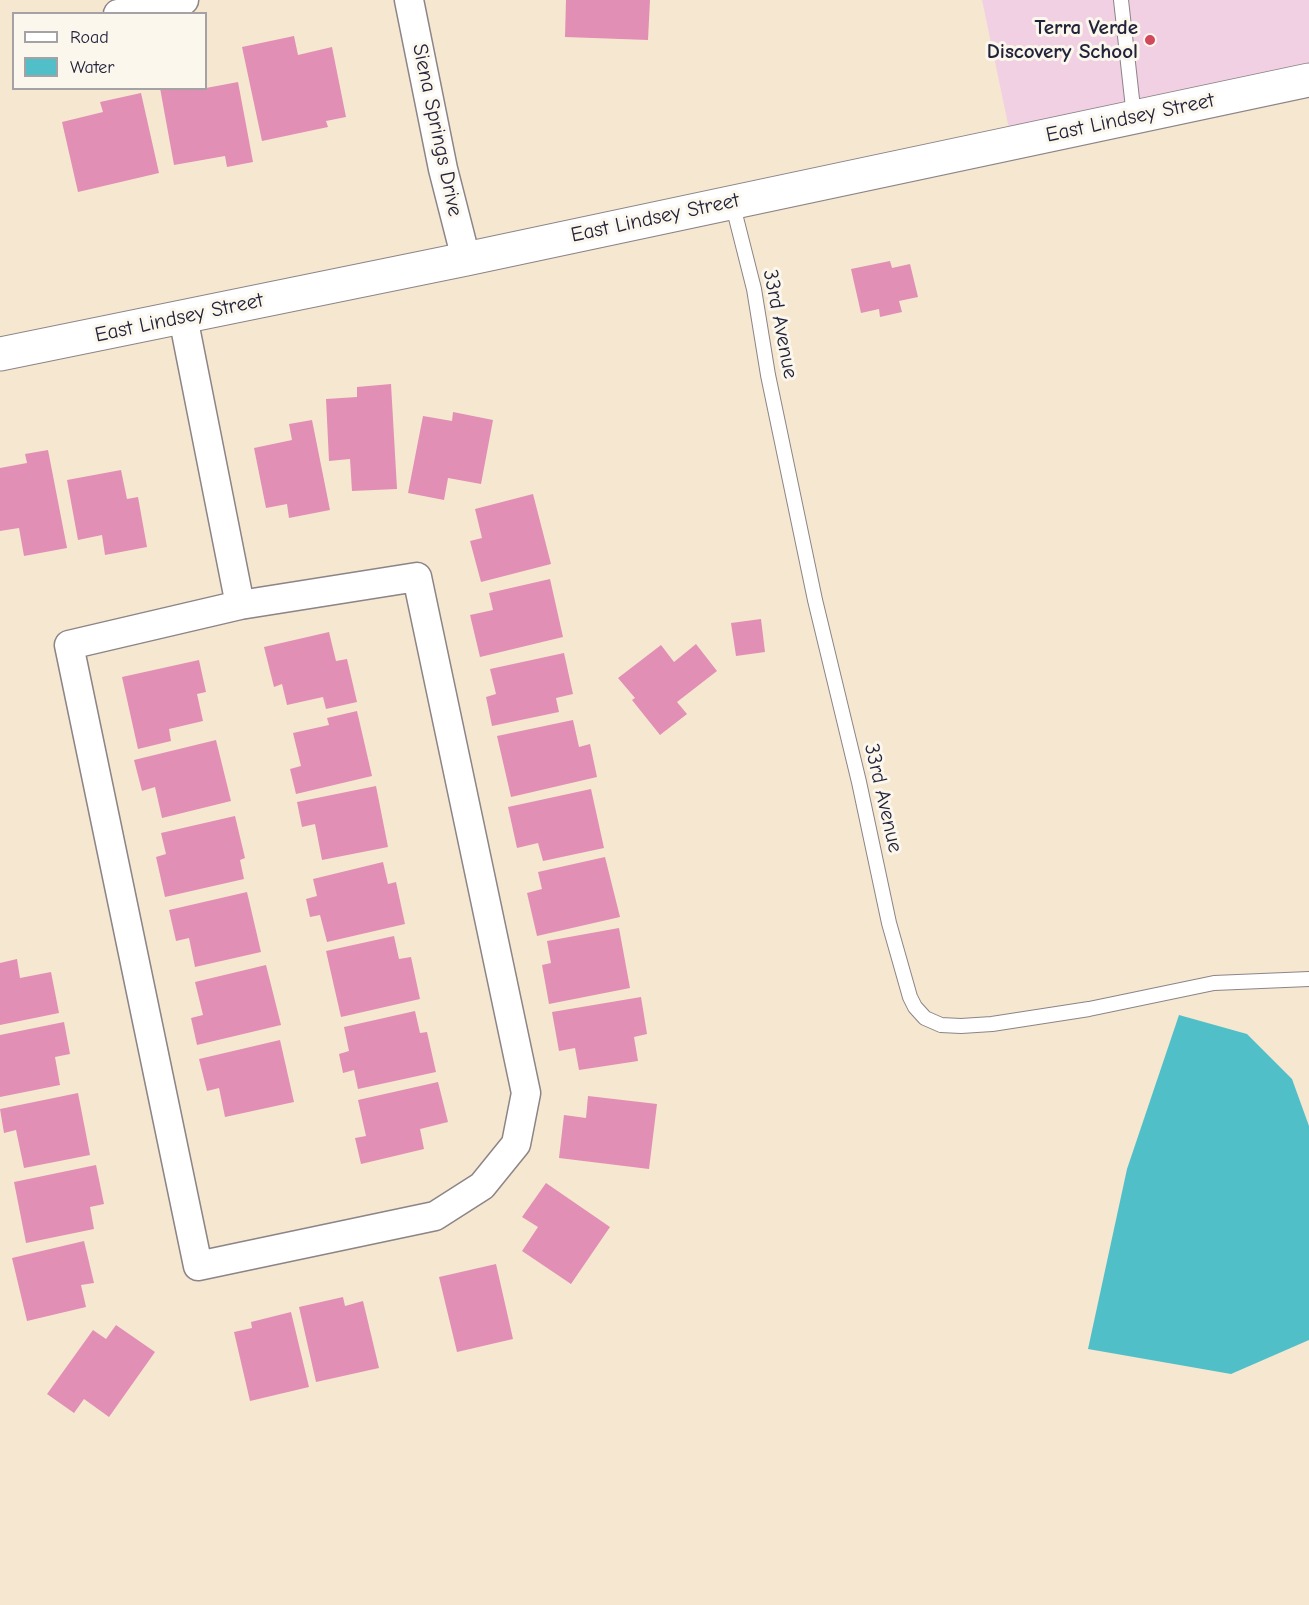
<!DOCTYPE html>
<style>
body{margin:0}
#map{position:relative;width:1309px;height:1605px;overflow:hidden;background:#f6e7d1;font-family:"Comic Neue",sans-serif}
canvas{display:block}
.legend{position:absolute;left:12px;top:12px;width:195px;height:78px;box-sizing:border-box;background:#fbf7ec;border:2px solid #a4a2a5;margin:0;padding:8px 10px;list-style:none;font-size:18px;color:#22223b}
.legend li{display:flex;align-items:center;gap:12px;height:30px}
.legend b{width:30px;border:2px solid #a4a2a5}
</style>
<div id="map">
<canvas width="1309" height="1605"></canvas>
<ul class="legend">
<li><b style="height:8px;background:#fff"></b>Road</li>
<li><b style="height:16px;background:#51bfc8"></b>Water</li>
</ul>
</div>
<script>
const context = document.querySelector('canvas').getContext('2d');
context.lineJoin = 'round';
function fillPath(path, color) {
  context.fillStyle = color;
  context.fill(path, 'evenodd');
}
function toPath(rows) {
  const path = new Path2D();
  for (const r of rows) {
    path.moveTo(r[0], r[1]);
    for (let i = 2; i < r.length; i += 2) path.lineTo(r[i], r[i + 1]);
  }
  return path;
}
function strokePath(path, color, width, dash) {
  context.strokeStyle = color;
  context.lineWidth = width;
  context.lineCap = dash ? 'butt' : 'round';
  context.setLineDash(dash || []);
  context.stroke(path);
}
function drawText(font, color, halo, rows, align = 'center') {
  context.font = font + ' "Comic Neue",sans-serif';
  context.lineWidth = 6;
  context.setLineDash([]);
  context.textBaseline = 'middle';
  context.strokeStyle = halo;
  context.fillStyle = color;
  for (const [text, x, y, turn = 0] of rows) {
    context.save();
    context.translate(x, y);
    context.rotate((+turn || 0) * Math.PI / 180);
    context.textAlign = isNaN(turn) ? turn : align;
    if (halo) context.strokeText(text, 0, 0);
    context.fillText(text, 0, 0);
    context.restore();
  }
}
fillPath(toPath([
 [982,0,1309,0,1309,80,1012,143]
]), '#f1d0e3');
fillPath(toPath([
 [1179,1015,1247,1034,1292,1079,1309,1126,1309,1340,1231,1374,1088,1349,1127,1169]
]), '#51bfc8');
fillPath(toPath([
 [566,0,650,0,648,40,565,37],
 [294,36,298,55,332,47,346,117,326,121,328,127,262,141,242,47],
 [238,82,253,162,227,167,225,156,174,165,160,88,206,88],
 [141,93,159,173,78,192,62,122,103,112,100,102],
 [890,261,892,268,910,264,918,297,899,301,902,312,880,317,879,309,861,313,851,269],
 [391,384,397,489,352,491,350,459,329,461,326,399,357,397,357,387],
 [453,412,493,420,481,484,448,478,444,500,408,493,423,416,452,421],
 [312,420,330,510,289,518,287,504,266,508,254,448,292,440,289,424],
 [48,450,67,548,24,556,19,528,0,531,0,468,27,463,25,454],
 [121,470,127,499,138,497,147,547,105,555,102,535,78,540,67,480],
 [533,494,551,564,481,582,470,541,482,538,475,509],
 [550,579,563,637,480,657,470,615,493,610,489,593],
 [761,619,765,652,736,656,731,623],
 [329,632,336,661,347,659,357,702,326,709,323,697,287,705,282,684,274,687,264,647],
 [696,644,717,671,677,702,687,714,660,735,632,700,635,698,618,678,661,645,674,662],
 [564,653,573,694,556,698,559,712,492,726,486,697,496,694,490,669],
 [199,660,206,692,197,694,203,721,169,729,171,741,138,749,122,677],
 [357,711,372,776,296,794,290,769,301,766,293,733,329,725,327,718],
 [573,720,579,747,590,744,597,777,511,797,497,736],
 [216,740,231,801,162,818,155,787,142,791,134,760],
 [376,786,388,847,322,860,315,824,302,827,297,802],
 [591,789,604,848,543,861,538,843,517,848,508,807],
 [235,816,245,858,240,860,244,879,165,897,156,857,166,854,161,833],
 [605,857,620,917,537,936,527,893,542,889,538,872],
 [383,862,388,884,396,882,405,924,327,942,320,915,310,917,306,899,317,896,313,879],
 [247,892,261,952,195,967,189,938,176,941,169,910],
 [619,928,630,988,549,1004,542,965,551,963,547,941],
 [394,936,399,959,411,957,420,999,341,1017,326,951],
 [17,959,20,978,51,972,59,1013,0,1025,0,963],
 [266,965,281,1025,197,1045,191,1018,203,1015,195,982],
 [641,997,647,1034,634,1037,638,1061,579,1070,575,1048,559,1051,552,1012],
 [415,1011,420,1033,427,1032,436,1072,358,1089,354,1070,343,1073,339,1054,349,1051,344,1027],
 [64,1022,70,1054,55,1057,60,1085,0,1097,0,1035],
 [280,1040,294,1102,225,1117,219,1088,207,1091,199,1059],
 [438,1082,448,1122,420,1129,424,1149,361,1164,355,1138,366,1136,358,1100],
 [78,1093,90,1155,24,1168,16,1130,4,1133,0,1109],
 [588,1096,657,1104,649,1169,559,1158,564,1115,586,1118],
 [96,1165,104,1204,90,1207,94,1229,26,1243,14,1182],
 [546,1183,610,1227,571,1284,522,1251,538,1227,522,1217],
 [84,1241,94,1283,81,1285,86,1307,27,1321,12,1258],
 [496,1264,513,1339,457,1352,439,1277],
 [343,1297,345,1306,363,1301,379,1368,316,1382,299,1307],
 [291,1312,309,1387,250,1401,234,1332,252,1328,251,1322],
 [116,1325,155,1352,109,1417,84,1399,74,1413,47,1394,93,1330,106,1339]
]), '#e28fb5');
const lane = toPath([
 [1121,0,1134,117],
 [732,202,754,289,768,375,815,600,859,782,889,923,910,997,915,1007,925,1018,941,1025,961,1026,992,1024,1089,1009,1214,983,1309,979]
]);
const street = toPath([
 [409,0,443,169,466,259],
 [118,14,184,0],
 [183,317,240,605,69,645,198,1266,435,1216,482,1186,516,1144,526,1093,417,577,240,605]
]);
const secondary = toPath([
 [0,354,466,259,1309,80]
]);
strokePath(lane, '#8c8486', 16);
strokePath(street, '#8c8486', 31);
strokePath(secondary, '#8c8486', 35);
strokePath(lane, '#fff', 14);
strokePath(street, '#fff', 28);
strokePath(secondary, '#fff', 33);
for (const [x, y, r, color] of [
 [1150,40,6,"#d1495b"]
]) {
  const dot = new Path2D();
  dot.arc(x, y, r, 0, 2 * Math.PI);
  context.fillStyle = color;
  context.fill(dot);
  strokePath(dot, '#fbf7ec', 2);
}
drawText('bold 21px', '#22223b', '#fbf7ec', [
 ["Terra Verde",1138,28],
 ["Discovery School",1138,52]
], 'right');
drawText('21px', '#22223b', '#fbf7ec', [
 ["East Lindsey Street",1130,118,-12],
 ["Siena Springs Drive",437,130,78],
 ["East Lindsey Street",655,218,-12],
 ["East Lindsey Street",179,318,-12],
 ["33rd Avenue",780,324,79],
 ["33rd Avenue",883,798,77]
]);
</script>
